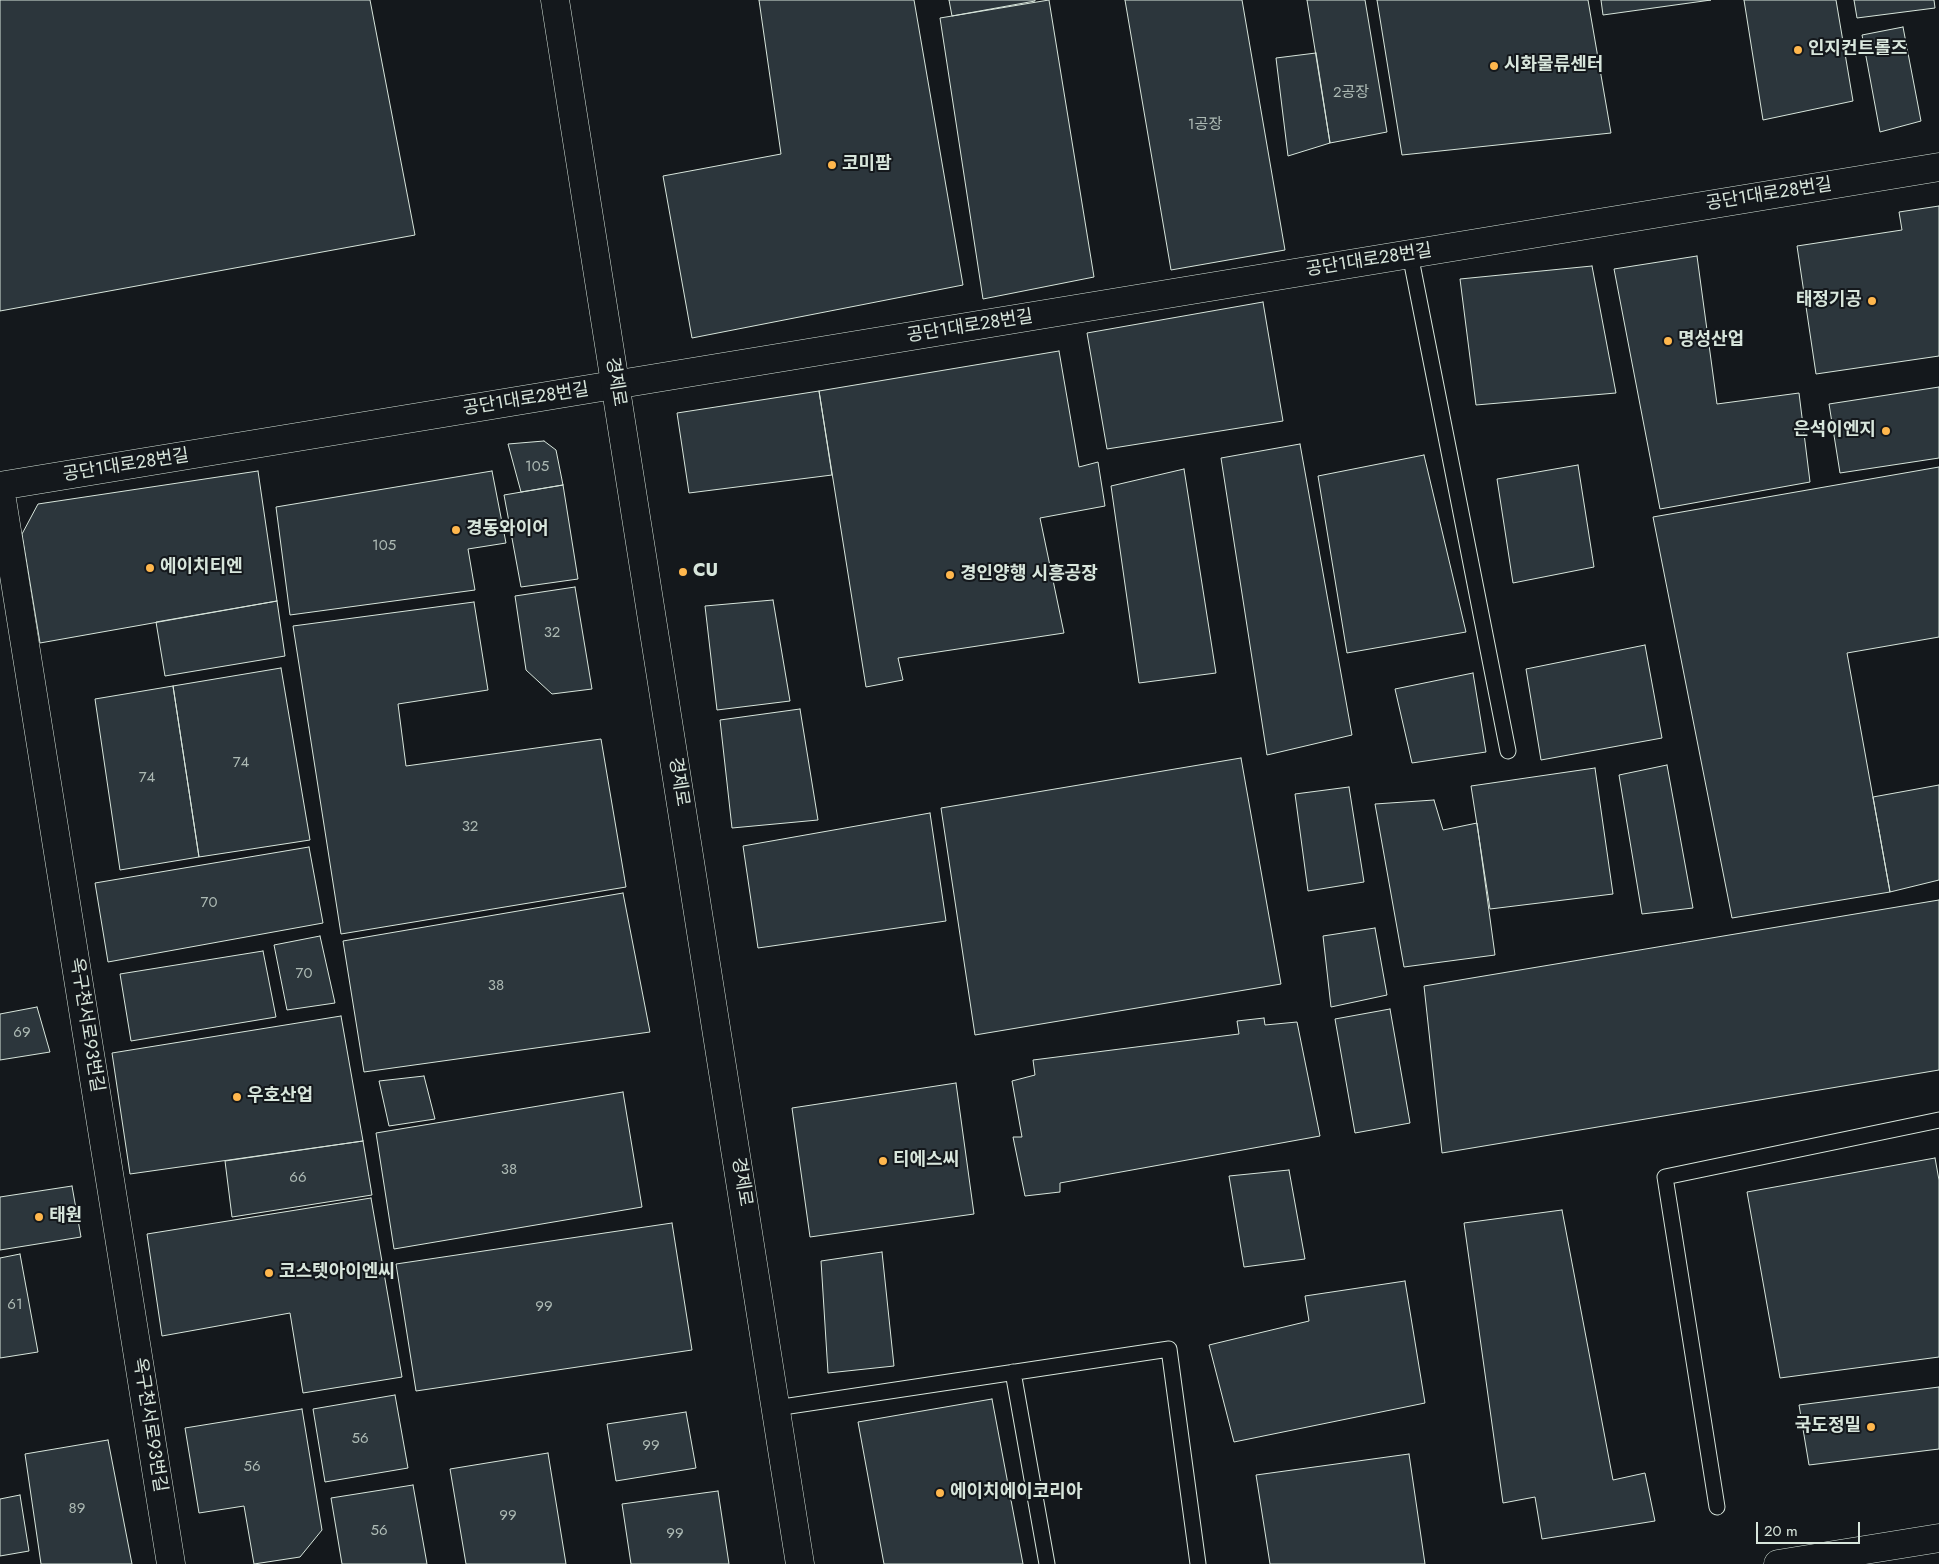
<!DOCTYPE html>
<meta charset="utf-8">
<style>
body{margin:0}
#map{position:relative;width:1939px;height:1564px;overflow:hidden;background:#14181c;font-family:Jost,sans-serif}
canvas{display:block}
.scale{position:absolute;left:1756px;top:1522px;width:104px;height:22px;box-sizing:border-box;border:2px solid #d8e6dc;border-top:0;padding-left:6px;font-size:15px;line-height:18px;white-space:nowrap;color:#d8e6dc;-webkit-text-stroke:4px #14181c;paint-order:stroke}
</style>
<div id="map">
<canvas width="1939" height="1564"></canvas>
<div class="scale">20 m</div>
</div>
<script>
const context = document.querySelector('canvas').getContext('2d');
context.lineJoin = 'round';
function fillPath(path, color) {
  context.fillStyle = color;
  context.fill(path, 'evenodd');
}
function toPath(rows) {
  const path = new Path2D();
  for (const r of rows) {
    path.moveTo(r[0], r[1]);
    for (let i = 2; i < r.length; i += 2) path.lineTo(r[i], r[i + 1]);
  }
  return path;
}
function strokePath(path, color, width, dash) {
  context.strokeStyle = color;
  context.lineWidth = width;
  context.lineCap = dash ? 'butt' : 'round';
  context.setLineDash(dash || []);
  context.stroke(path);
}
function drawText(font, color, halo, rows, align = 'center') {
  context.font = font + ' Jost,"Noto Sans KR",sans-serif';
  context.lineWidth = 4;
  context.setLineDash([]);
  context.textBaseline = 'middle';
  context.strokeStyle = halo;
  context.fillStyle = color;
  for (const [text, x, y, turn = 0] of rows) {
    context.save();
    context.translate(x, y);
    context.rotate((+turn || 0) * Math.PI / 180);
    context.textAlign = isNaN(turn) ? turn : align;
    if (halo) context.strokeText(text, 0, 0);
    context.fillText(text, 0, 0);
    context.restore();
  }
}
const building = toPath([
 [0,0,370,0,415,235,0,311,0,0],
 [759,0,914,0,963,285,692,338,663,176,781,154,759,0],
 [949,0,1035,0,1035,1,952,16,949,0],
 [1049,0,1094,277,983,299,940,18,1049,0],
 [1125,0,1242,0,1285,250,1171,270,1125,0],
 [1307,0,1365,0,1387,132,1330,143,1307,0],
 [1377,0,1588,0,1611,133,1402,155,1377,0],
 [1601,0,1711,0,1603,15,1601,0],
 [1744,0,1836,0,1853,101,1763,120,1744,0],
 [1854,0,1934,0,1935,8,1857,18,1854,0],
 [1903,27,1921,121,1880,132,1862,35,1903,27],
 [1316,53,1330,143,1288,156,1276,58,1316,53],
 [1939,206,1939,356,1816,374,1797,246,1902,230,1899,212,1939,206],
 [1697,256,1717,404,1799,393,1810,482,1660,509,1614,269,1697,256],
 [1592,266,1616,393,1476,405,1460,279,1592,266],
 [1263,302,1283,421,1107,449,1087,333,1263,302],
 [1059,351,1079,467,1098,462,1105,506,1040,518,1064,633,898,658,903,680,866,687,819,391,1059,351],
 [1939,387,1939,458,1840,473,1829,404,1939,387],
 [819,391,832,475,689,493,677,413,819,391],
 [544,441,556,450,563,485,521,492,508,444,544,441],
 [1300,444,1352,735,1267,755,1221,458,1300,444],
 [1424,455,1466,632,1347,653,1318,476,1424,455],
 [1578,465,1594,567,1513,583,1497,479,1578,465],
 [1939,467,1939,637,1847,653,1890,892,1732,918,1653,517,1939,467],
 [1184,469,1216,673,1139,683,1111,486,1184,469],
 [258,471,277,601,40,643,22,534,38,504,258,471],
 [492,471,506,543,468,549,475,590,290,615,276,507,492,471],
 [563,485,578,579,521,587,504,495,563,485],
 [575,587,592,689,552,694,526,670,515,596,575,587],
 [773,600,790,701,717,710,705,606,773,600],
 [277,601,285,656,165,676,156,622,277,601],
 [474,602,488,690,398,704,406,766,601,739,626,887,341,934,293,626,474,602],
 [1645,645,1662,738,1541,760,1526,669,1645,645],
 [281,668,310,840,199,857,173,686,281,668],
 [1473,673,1486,752,1412,763,1395,689,1473,673],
 [173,686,199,857,120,870,95,699,173,686],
 [800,709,818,820,732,828,720,720,800,709],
 [1241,758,1281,984,975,1035,941,808,1241,758],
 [1667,765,1693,908,1642,914,1619,775,1667,765],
 [1595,768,1613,894,1490,909,1471,786,1595,768],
 [1939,785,1939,880,1890,892,1873,797,1939,785],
 [1349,787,1364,882,1308,891,1295,794,1349,787],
 [1434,800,1443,830,1477,823,1495,955,1404,967,1375,804,1434,800],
 [930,813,946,921,758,948,743,846,930,813],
 [309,847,323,923,108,962,95,883,309,847],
 [623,893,650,1032,364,1072,343,941,623,893],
 [1939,900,1939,1070,1442,1153,1424,986,1939,900],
 [1375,928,1387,995,1331,1007,1323,936,1375,928],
 [320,936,335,1003,287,1010,274,945,320,936],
 [263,951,276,1017,131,1041,120,974,263,951],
 [37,1007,50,1052,0,1060,0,1014,37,1007],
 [1390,1009,1410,1123,1355,1133,1335,1019,1390,1009],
 [341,1016,363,1141,130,1174,112,1053,341,1016],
 [1264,1018,1265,1025,1297,1022,1320,1136,1060,1183,1060,1192,1025,1196,1013,1137,1022,1137,1012,1081,1035,1075,1033,1060,1239,1034,1237,1021,1264,1018],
 [424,1076,435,1119,389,1126,379,1081,424,1076],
 [956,1083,974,1214,810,1237,792,1108,956,1083],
 [623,1092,642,1207,394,1249,376,1133,623,1092],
 [363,1141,372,1195,232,1217,225,1161,363,1141],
 [1935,1158,1939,1180,1939,1357,1780,1378,1747,1192,1935,1158],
 [1289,1170,1305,1259,1244,1267,1229,1176,1289,1170],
 [72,1186,81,1237,0,1250,0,1197,72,1186],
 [371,1198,402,1377,303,1393,290,1313,162,1336,147,1234,371,1198],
 [1562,1210,1613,1480,1645,1473,1655,1521,1542,1539,1535,1497,1503,1503,1464,1223,1562,1210],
 [672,1223,692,1350,416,1391,396,1264,672,1223],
 [882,1252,894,1366,828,1373,821,1261,882,1252],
 [20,1254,38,1352,0,1358,0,1258,20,1254],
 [1405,1281,1425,1403,1234,1442,1209,1345,1309,1321,1305,1296,1405,1281],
 [1939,1387,1939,1449,1809,1465,1799,1405,1939,1387],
 [395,1395,408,1468,325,1482,313,1409,395,1395],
 [992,1399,1023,1564,884,1564,858,1422,992,1399],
 [302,1409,322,1530,300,1557,254,1564,244,1506,199,1513,185,1428,302,1409],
 [686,1412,696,1468,616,1481,607,1424,686,1412],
 [108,1440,132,1564,41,1564,25,1454,108,1440],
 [548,1453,566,1564,466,1564,450,1469,548,1453],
 [1409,1454,1425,1564,1270,1564,1256,1475,1409,1454],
 [413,1485,427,1564,342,1564,331,1498,413,1485],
 [718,1491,729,1564,631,1564,622,1504,718,1491],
 [20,1495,29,1551,0,1556,0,1499,20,1495]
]);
fillPath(building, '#2c363c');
strokePath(building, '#d8e6dc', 1);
const lane = toPath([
 [1410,254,1508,751],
 [1013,1372,1047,1564],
 [776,1408,1169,1349,1198,1564],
 [1717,1507,1665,1177,1939,1120]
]);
const street = toPath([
 [0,486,1939,167],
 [0,487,171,1564]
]);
const secondary = toPath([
 [555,0,800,1564],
 [1778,1564,1939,1538]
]);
strokePath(lane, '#d8e6dc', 17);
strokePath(street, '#d8e6dc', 29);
strokePath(secondary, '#d8e6dc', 29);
strokePath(lane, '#14181c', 15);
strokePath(street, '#14181c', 28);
strokePath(secondary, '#14181c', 28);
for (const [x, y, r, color] of [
 [1798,50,5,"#ffb74d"],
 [1494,66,5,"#ffb74d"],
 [832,165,5,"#ffb74d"],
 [1872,301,5,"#ffb74d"],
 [1668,341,5,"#ffb74d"],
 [1886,431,5,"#ffb74d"],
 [456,530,5,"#ffb74d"],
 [150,568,5,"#ffb74d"],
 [683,572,5,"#ffb74d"],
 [950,575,5,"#ffb74d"],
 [237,1097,5,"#ffb74d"],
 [883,1161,5,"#ffb74d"],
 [39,1217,5,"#ffb74d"],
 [269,1273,5,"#ffb74d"],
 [1871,1427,5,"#ffb74d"],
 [940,1493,5,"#ffb74d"]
]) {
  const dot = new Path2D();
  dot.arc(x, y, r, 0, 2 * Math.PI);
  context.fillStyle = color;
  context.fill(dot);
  strokePath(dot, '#14181c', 2);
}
drawText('15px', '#adbab4', null, [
 ["2공장",1351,93],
 ["1공장",1205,125],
 ["105",537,467],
 ["105",384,546],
 ["32",552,633],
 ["74",241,763],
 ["74",147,778],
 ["32",470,827],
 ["70",209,903],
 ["70",304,974],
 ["38",496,986],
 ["69",22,1033],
 ["38",509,1170],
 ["66",298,1178],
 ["61",15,1305],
 ["99",544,1307],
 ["56",360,1439],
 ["99",651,1446],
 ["56",252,1467],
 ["89",77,1509],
 ["99",508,1516],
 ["56",379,1531],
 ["99",675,1534]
]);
drawText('bold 18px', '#d8e6dc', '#14181c', [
 ["인지컨트롤즈",1808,50],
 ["시화물류센터",1504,66],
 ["코미팜",842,165],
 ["태정기공",1862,301,"right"],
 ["명성산업",1678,341],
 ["은석이엔지",1876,431,"right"],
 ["경동와이어",466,530],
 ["에이치티엔",160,568],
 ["CU",693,572],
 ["경인양행 시흥공장",960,575],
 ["우호산업",247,1097],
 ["티에스씨",893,1161],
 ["태원",49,1217],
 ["코스텟아이엔씨",279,1273],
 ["국도정밀",1861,1427,"right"],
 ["에이치에이코리아",950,1493]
], 'left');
drawText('18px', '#d8e6dc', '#14181c', [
 ["공단1대로28번길",1769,195,-9],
 ["공단1대로28번길",1369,261,-9],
 ["공단1대로28번길",970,327,-9],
 ["경제로",615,382,81],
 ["공단1대로28번길",526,400,-9],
 ["공단1대로28번길",126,466,-9],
 ["경제로",678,782,81],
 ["옥구천서로93번길",86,1025,81],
 ["경제로",741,1182,81],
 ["옥구천서로93번길",149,1425,81]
]);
</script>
